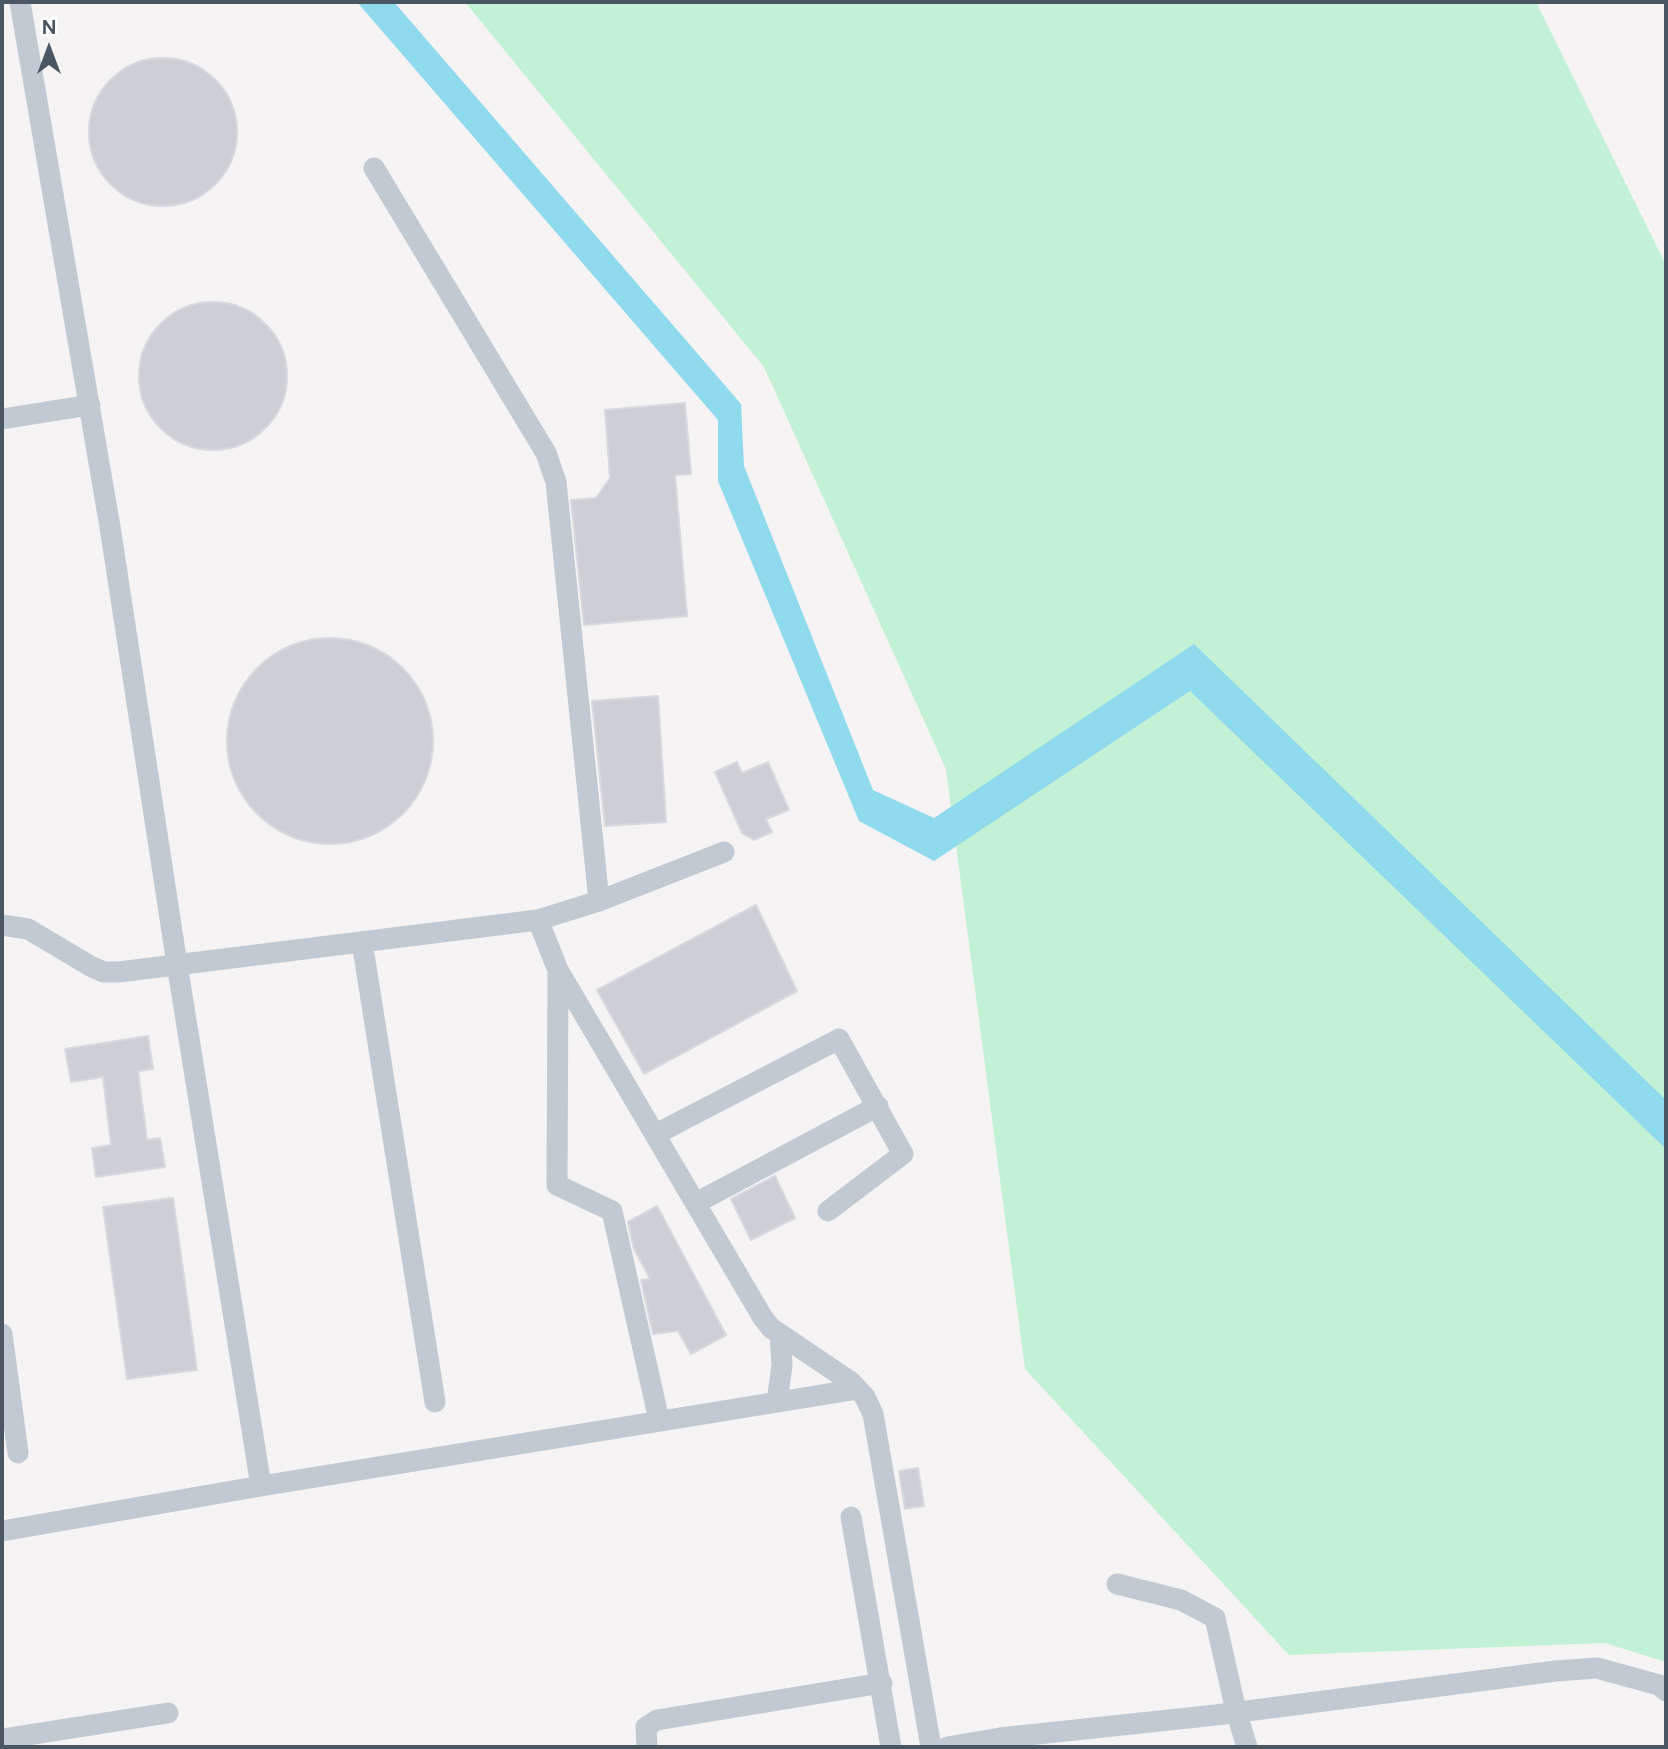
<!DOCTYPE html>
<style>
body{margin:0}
#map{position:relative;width:1668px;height:1749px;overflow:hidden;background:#f5f3f3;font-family:Figtree,sans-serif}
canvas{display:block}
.frame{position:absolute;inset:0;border:4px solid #4a5661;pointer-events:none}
.north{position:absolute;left:14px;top:14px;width:70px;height:70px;-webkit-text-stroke:5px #fff;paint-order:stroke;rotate:0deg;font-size:19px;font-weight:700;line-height:28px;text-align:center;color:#4a5661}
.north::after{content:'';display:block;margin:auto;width:24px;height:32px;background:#4a5661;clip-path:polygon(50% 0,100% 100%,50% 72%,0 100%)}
</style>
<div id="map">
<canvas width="1668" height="1749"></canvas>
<div class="frame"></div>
<div class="north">N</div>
</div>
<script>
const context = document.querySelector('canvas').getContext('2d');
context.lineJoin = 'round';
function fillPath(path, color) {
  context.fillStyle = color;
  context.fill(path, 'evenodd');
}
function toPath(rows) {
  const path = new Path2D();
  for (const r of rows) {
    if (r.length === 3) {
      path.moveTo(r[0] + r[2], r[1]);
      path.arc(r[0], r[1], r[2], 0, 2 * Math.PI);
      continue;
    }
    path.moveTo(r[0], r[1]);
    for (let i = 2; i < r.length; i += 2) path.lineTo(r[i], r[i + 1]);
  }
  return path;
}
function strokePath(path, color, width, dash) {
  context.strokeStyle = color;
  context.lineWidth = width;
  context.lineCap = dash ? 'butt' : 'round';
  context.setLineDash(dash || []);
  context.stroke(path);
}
fillPath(toPath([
 [465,2,1536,2,1666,265,1666,1662,1605,1643,1289,1655,1025,1369,946,769,764,367]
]), '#c3f1d5');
fillPath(toPath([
 [357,2,394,2,741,404,744,466,873,790,934,818,1194,644,1666,1100,1666,1149,1190,691,934,861,859,821,718,481,718,420]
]), '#90daee');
const building = toPath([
 [163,132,74],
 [213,376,74],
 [685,403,691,474,675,475,687,616,584,625,571,500,596,498,610,478,605,410,685,403],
 [330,741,103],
 [658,696,666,822,605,826,592,701,658,696],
 [737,762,742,773,768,762,789,810,766,819,772,832,754,840,742,833,715,772,737,762],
 [756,905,797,991,644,1074,597,990,756,905],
 [148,1036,153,1069,138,1071,147,1140,160,1138,165,1167,96,1177,92,1148,111,1145,103,1077,71,1082,65,1049,148,1036],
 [775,1176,795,1218,751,1240,731,1199,775,1176],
 [173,1198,197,1370,127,1379,103,1207,173,1198],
 [657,1206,726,1335,691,1354,678,1331,653,1334,641,1280,650,1279,634,1249,628,1222,657,1206],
 [918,1468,924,1506,905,1509,899,1471,918,1468]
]);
fillPath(building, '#cdcfd5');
strokePath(building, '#d7d9de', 2);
strokePath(toPath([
 [20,2,110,527,177,964,261,1486],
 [374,168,546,453,556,482,599,901],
 [2,419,90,405],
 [538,920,558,970,763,1318,771,1328,851,1382,865,1397,873,1414,931,1747],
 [2,925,28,929,92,967,104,972,119,972,538,920,599,901,724,852],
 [362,942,435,1402],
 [558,972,557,1185,612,1211,659,1420],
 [656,1134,839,1039,903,1154,828,1211],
 [696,1203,878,1106],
 [2,1334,18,1453],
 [777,1402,782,1365,780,1335],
 [851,1517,891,1747],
 [2,1531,261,1486,858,1389],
 [1117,1584,1181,1600,1215,1618,1236,1711,1247,1747],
 [2,1739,168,1713],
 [647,1747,646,1727,657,1720,882,1683],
 [947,1747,1000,1738,1216,1715,1556,1671,1597,1668,1659,1685,1666,1691]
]), '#c1cad2', 21);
</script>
